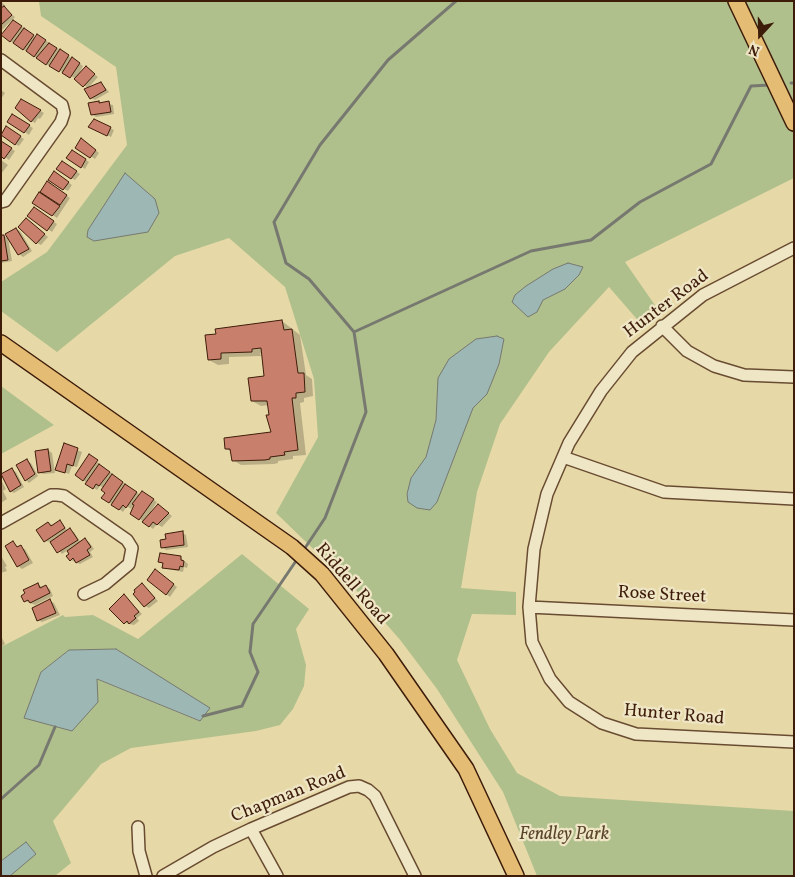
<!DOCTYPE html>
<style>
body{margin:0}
#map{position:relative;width:795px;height:877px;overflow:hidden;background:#e7d9a7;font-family:Vollkorn,serif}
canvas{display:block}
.frame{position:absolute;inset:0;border:2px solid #3e1c0a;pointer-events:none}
.north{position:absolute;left:735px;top:10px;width:50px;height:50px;-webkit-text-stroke:4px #efe6c6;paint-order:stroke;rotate:201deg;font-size:14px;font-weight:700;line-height:20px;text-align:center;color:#3e1c0a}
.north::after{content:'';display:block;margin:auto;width:18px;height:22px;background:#3e1c0a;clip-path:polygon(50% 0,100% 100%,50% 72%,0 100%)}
</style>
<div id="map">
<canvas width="795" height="877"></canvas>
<div class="frame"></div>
<div class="north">N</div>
</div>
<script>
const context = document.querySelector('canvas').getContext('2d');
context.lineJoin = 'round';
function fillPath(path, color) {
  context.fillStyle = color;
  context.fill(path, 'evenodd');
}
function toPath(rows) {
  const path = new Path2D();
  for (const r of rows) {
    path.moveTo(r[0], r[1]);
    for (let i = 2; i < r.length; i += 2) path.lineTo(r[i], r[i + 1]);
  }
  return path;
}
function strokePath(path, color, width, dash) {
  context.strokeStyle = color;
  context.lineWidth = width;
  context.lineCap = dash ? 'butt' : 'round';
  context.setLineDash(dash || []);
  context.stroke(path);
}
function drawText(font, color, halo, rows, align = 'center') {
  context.font = font + ' Vollkorn,serif';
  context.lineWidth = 4.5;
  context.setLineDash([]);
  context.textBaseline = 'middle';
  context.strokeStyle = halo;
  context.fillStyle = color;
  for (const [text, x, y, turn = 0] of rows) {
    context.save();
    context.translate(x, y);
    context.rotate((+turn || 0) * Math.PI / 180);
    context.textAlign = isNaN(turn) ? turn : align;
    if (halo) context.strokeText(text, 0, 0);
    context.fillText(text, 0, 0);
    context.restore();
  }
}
fillPath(toPath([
 [39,1,794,1,794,178,625,262,659,311,642,325,609,287,549,352,500,424,477,492,461,588,516,592,516,615,472,614,457,660,490,729,517,773,560,796,794,811,794,876,537,876,503,792,437,689,401,641,361,595,276,513,318,437,314,379,285,287,229,238,175,256,57,352,1,311,1,282,47,252,127,145,116,67,41,16],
 [1,386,54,425,1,454],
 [242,554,309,609,296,629,306,665,304,686,293,709,280,725,256,731,131,748,101,764,53,821,71,863,55,876,10,876,13,873,11,853,1,861,1,647,63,615,65,617,93,615,138,639],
 [116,649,203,716,199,721,96,679,72,731,25,718,41,672,69,650]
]), '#b0c08c');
const water = toPath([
 [125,173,155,199,159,213,148,232,94,241,87,237,88,230,125,173],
 [568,263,583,267,579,275,565,289,543,300,537,312,528,317,512,302,515,295,526,286,553,269,568,263],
 [497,336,504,339,499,364,487,394,473,408,437,502,430,510,417,508,408,502,407,494,411,478,426,457,436,420,438,378,449,359,476,339,497,336],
 [116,649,210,708,200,721,97,679,98,702,72,731,24,718,41,672,69,650,116,649],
 [26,842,36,854,10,876,1,876,1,861,26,842]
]);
fillPath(water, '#9db7b4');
strokePath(water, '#777970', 1);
fillPath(toPath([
 [1,1,6,7,4,8,15,17,1,31],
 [17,23,36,38,42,38,83,66,78,76,86,67,98,77,88,88,75,78,46,64,10,41],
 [101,83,109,92,95,100,91,98],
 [1,90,5,93,1,99],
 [21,100,44,113,40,119,38,118,35,123,31,121],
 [99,102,113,105,114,114,96,117,92,114],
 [12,116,33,128,29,135,9,121],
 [94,120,114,130,111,137,89,126],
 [10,130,24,139,19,146,15,144],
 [82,139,99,153,95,159,76,147],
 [1,142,15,151,9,160,1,154],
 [76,153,89,162,85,169,68,158],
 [1,160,8,165,1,174],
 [66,165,80,174,75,180,71,178],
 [58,175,72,185,68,191,64,189],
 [47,183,70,198,57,218,34,203],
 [38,211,57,224,52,232,29,216],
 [26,219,48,237,41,245,37,243],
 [16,229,20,231,32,251,23,257,19,254,7,234],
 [4,236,8,238,12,261,1,263,1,237],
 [282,321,300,335,306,375,312,379,313,396,304,398,304,402,300,403,306,455,293,456,293,459,278,461,278,463,274,464,241,465,233,460,232,452,226,449,272,433,269,405,261,406,252,401,266,377,263,353,260,353,261,356,229,357,229,364,218,365,209,360,207,336],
 [64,445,82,452,77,467,72,466,69,474,61,471],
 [48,450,52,453,55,473,43,474,39,472],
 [89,456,140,495,146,495,157,502,151,511,152,512,158,505,172,516,162,527,157,524,153,529,140,519,136,501,131,509,127,506,123,512,103,498,106,492,104,488,100,486,97,490,76,475],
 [27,461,31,463,38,476,29,483,26,480],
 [12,470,16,472,24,487,14,493,10,491],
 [1,480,6,489,3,491,7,499,1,503],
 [60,522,68,531,74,532,81,543,85,540,89,542,94,549,90,552,93,557,80,564,75,562,71,560,68,550,62,554,51,542,45,541,48,523,52,525],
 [182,533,186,535,188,547,166,550,162,547],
 [13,543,19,548,25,549,33,563,22,569,18,566],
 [1,556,7,566,5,567,7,571,1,573],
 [181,558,188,564,187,568,184,567,183,572,168,569,160,561],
 [159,573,177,587,170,597,166,594],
 [38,584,43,588,46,587,50,589,53,596,35,605,25,601],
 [142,584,158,601,149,608,145,606],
 [125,596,142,614,137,618,139,621,134,625,125,623],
 [50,601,54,603,60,615,42,622,38,620],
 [1,636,5,644,1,647]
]), '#0003');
strokePath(toPath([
 [791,83,794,83],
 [354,332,531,251,591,240,640,202,711,164,751,86,770,85],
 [303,551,325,518,366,412,354,332,309,279,286,263,274,222,320,145,388,60,456,1],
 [203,716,242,706,258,672,250,652,253,624,298,558],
 [1,799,39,765,55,727]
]), '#777970', 3);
const building = toPath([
 [4,6,12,15,1,25,1,8,4,6],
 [13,20,22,26,10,42,1,35,13,20],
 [24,28,34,35,23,50,13,43,24,28],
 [37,34,46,40,34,57,26,51,37,34],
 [49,43,57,48,46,65,36,58,49,43],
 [60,49,69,55,59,72,49,66,60,49],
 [72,57,80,63,70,78,62,73,72,57],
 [86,66,95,74,83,87,74,79,86,66],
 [101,82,106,90,90,99,84,89,101,82],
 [21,99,41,110,31,122,15,108,21,99],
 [99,101,99,103,109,101,111,112,91,115,88,103,99,101],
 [12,114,30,125,24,133,7,122,12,114],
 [94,119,111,127,107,136,88,127,94,119],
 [6,126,21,136,15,145,1,135,6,126],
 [81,138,96,150,90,158,75,148,81,138],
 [1,141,12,148,4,159,1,156,1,141],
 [72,150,86,159,81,168,66,158,72,150],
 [62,161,77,171,71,179,56,169,62,161],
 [54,171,69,182,63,190,48,180,54,171],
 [47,181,67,195,60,205,40,192,47,181],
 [39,192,60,206,52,216,32,203,39,192],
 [34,207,54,221,47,231,27,216,34,207],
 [26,218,45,234,36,244,18,227,26,218],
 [16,228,29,249,18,255,5,234,16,228],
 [1,235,4,235,8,260,1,261,1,235],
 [282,320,284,330,292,329,298,373,304,373,305,392,296,393,296,398,292,398,298,450,284,452,285,455,270,457,270,459,265,460,232,461,230,449,225,449,224,438,271,432,266,415,269,415,267,401,251,401,248,378,264,376,261,348,252,349,252,352,221,353,221,359,208,360,205,335,216,334,215,329,282,320],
 [64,443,78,448,73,466,67,464,65,473,55,470,64,443],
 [48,449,51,471,38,473,35,451,48,449],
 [89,454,98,460,83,481,75,475,89,454],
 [27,459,35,474,25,481,16,465,27,459],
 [99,464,110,472,99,486,96,484,93,489,85,484,99,464],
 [12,468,21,485,10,492,1,474,12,468],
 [112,474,123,482,109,503,101,498,105,493,101,490,112,474],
 [125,484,137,492,126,508,123,505,119,510,111,505,125,484],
 [142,491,154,499,139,520,130,514,134,505,132,504,142,491],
 [158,504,169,513,157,525,153,522,149,527,142,522,158,504],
 [60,520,65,528,44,542,36,530,48,522,51,526,60,520],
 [70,528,78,540,57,553,50,542,70,528],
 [183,531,184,545,161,548,160,540,166,539,165,534,183,531],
 [85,538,91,547,87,550,90,555,76,563,73,558,70,561,66,556,69,554,67,551,85,538],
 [13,541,17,547,21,545,29,560,17,567,5,546,13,541],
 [160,553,181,556,181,560,184,561,183,567,180,566,179,570,162,568,163,563,158,562,160,553],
 [155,569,174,584,166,595,147,580,155,569],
 [38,583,40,588,46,585,50,593,30,603,28,600,24,602,21,596,25,593,23,590,38,583],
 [142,583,155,598,144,607,133,594,135,592,134,590,142,583],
 [124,594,139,612,134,616,136,618,129,624,127,621,124,624,109,609,124,594],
 [50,599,56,613,37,621,32,608,50,599]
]);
fillPath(building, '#c8806c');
strokePath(building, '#3e1c0a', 1);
const minor = toPath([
 [1,60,62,105,64,113,61,122,5,201,1,202],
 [794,248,703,295,632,352,601,391,569,443,547,494,534,549,529,607,532,642,550,679,569,702,602,723,636,734,794,742],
 [662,326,687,351,714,366,744,375,794,377],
 [563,457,664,492,794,499],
 [1,523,51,495,57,495,64,496,127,540,132,548,129,564,105,584,84,594],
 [529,607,794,620],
 [138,827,139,851,146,876],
 [251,829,277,876],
 [163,876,213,847,251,829,349,787,359,786,368,790,375,796,415,876]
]);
const major = toPath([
 [736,1,794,123],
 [1,343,292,547,322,574,386,654,466,769,516,876]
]);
strokePath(minor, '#684b31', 14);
strokePath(major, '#3e1c0a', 18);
strokePath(minor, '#efe6c6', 11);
strokePath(major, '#e4bc74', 15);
drawText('18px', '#3e1c0a', '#efe6c6', [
 ["Hunter Road",667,305,-37],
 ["Riddell Road",351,585,49],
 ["Rose Street",662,596,3],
 ["Hunter Road",674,716,5],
 ["Chapman Road",289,796,-22]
]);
drawText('italic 18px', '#5a452a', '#efe6c6', [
 ["Fendley Park",564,836]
]);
</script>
